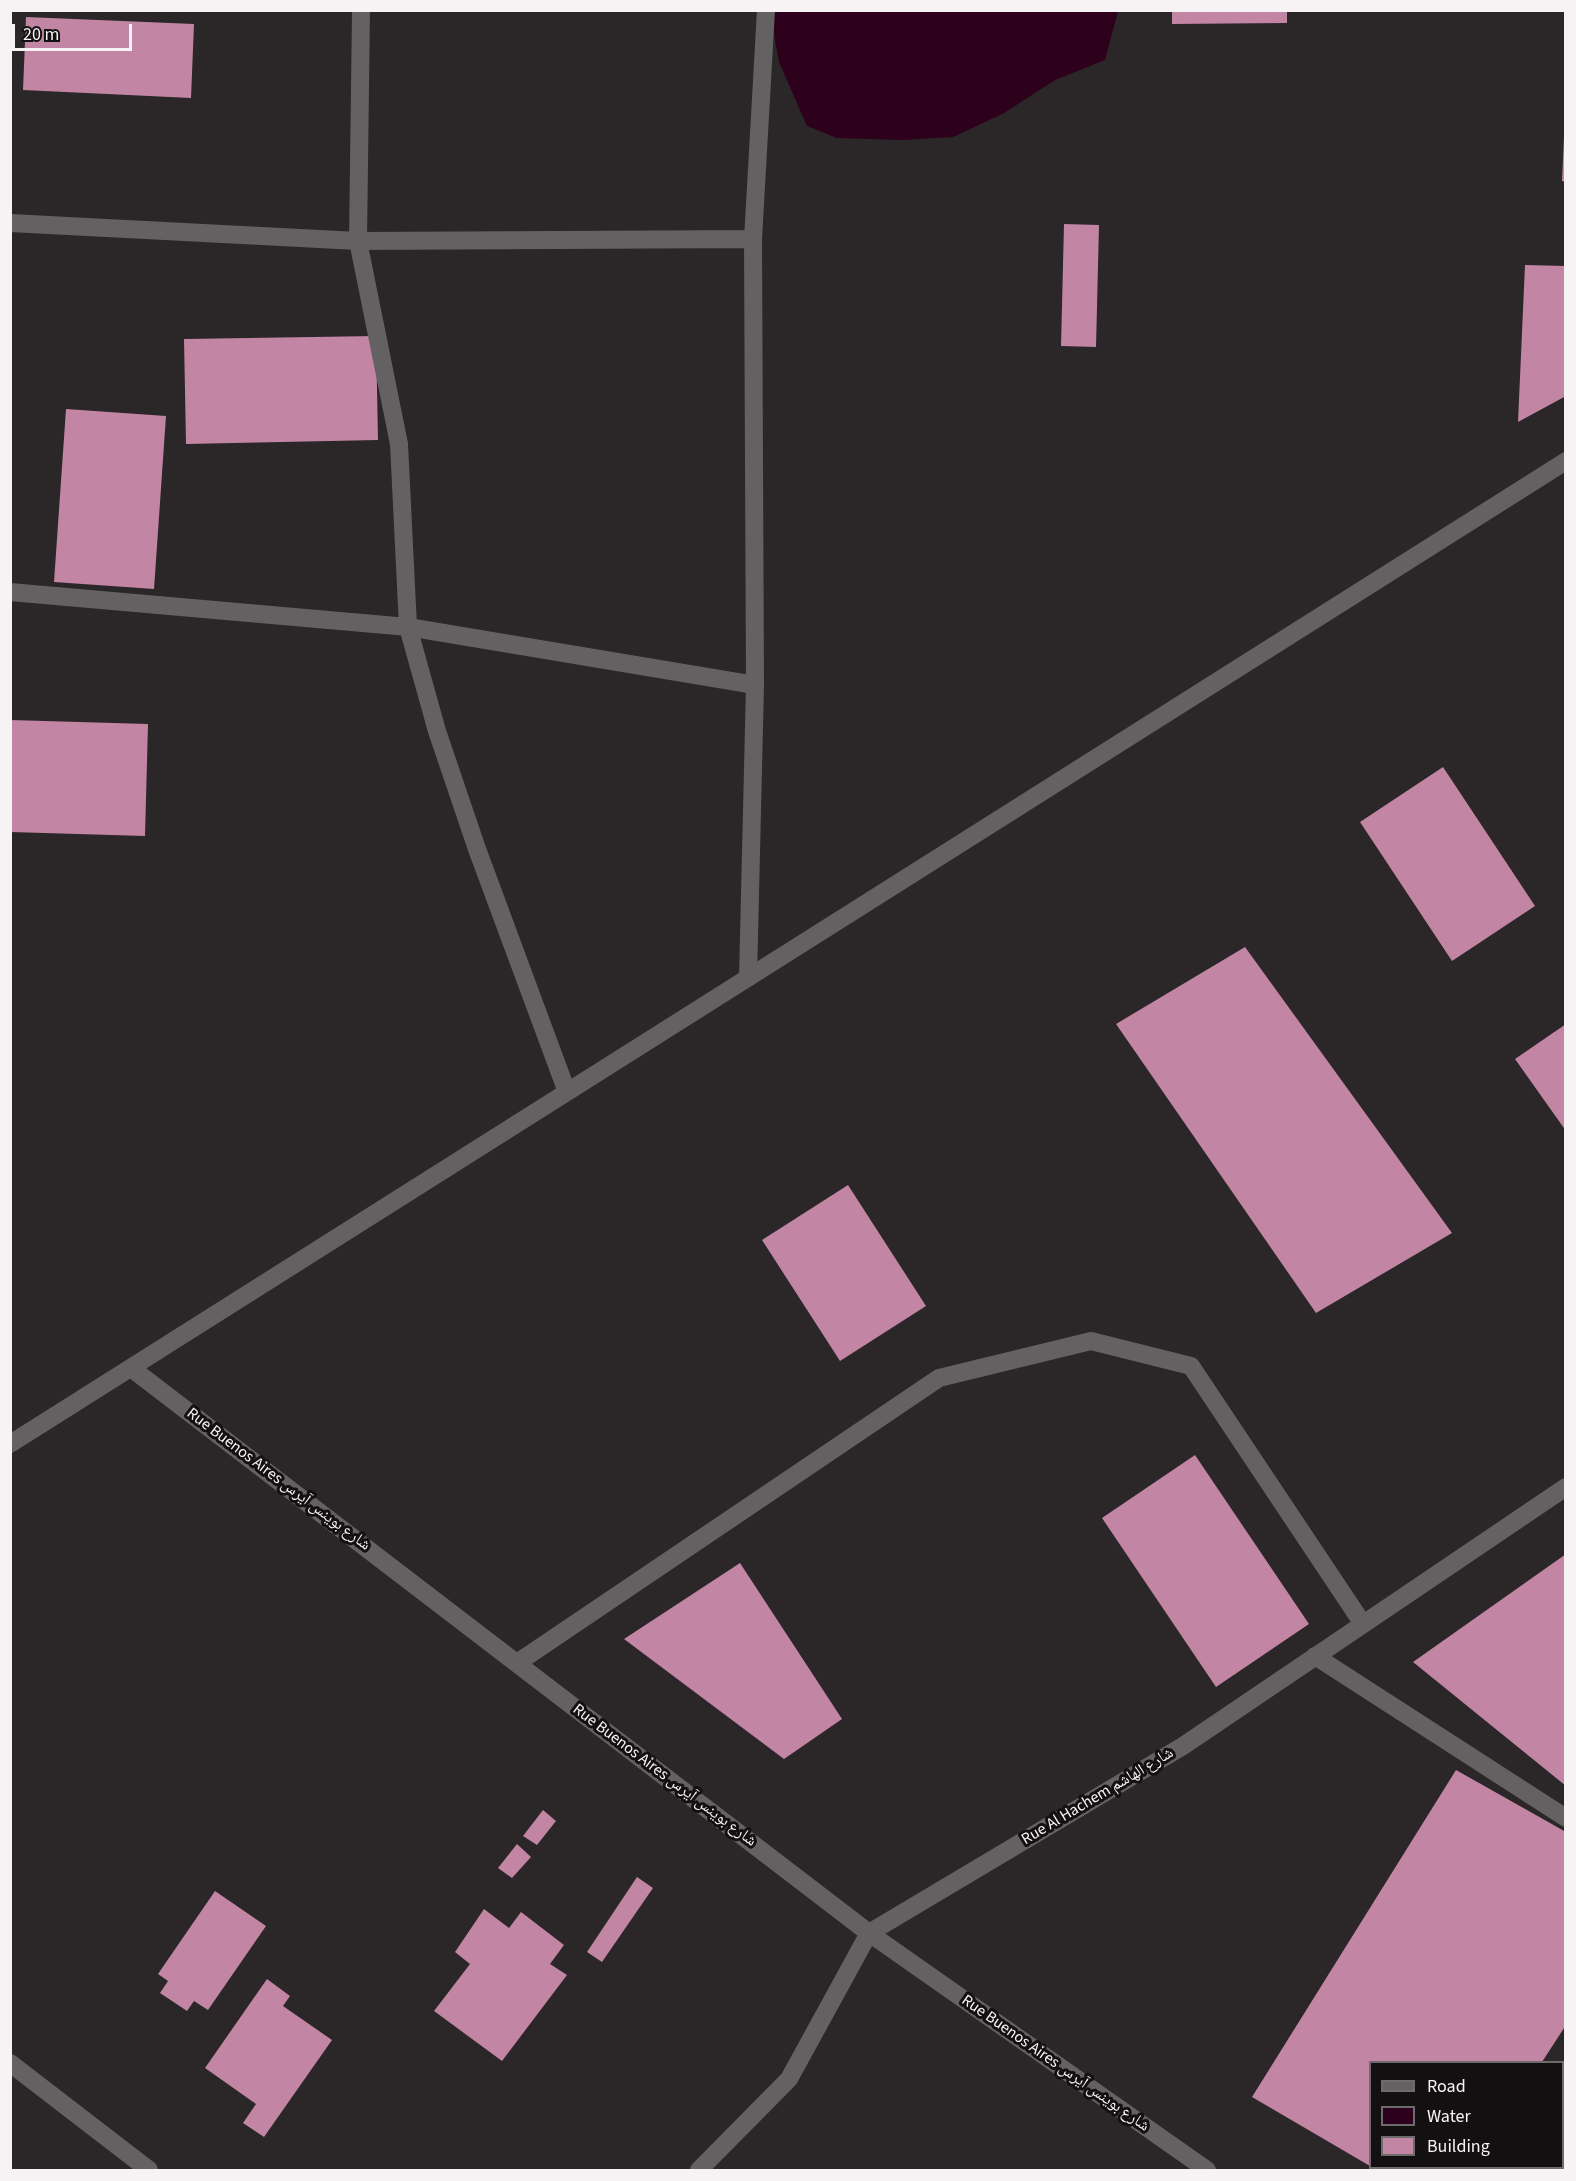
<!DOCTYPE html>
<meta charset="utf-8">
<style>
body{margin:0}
#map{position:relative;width:1576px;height:2181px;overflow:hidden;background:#2b2628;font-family:"Source Sans 3",sans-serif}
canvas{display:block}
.frame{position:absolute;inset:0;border:12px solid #f7f3f5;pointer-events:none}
.legend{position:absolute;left:1369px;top:2061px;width:195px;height:108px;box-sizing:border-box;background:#121011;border:2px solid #6e6b6c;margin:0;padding:8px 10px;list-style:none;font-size:18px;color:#f7f3f5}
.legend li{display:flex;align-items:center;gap:12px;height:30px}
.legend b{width:30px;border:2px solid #6e6b6c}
.scale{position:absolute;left:12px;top:24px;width:120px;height:27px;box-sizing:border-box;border:3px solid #f7f3f5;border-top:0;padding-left:8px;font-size:18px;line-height:21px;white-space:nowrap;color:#f7f3f5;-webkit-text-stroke:4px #121011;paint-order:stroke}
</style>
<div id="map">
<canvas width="1576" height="2181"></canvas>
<div class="frame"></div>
<ul class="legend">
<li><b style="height:8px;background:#646162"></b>Road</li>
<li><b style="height:16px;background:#2d001b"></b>Water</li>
<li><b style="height:16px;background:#c285a4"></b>Building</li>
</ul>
<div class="scale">20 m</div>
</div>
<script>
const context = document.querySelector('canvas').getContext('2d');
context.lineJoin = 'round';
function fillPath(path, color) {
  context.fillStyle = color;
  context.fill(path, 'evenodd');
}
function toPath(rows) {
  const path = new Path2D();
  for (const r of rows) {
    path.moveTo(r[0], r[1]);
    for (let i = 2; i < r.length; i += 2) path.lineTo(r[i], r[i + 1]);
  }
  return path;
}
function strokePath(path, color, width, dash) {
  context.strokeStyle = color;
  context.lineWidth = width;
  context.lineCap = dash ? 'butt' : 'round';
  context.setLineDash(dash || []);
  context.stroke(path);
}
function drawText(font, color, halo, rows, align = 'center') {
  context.font = font + ' "Source Sans 3","Noto Naskh Arabic",sans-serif';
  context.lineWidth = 6;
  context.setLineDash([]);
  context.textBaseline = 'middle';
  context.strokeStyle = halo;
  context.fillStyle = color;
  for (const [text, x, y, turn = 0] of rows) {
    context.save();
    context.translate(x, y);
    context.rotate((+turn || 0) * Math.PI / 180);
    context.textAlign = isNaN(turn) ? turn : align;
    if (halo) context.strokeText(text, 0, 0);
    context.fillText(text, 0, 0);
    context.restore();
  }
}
fillPath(toPath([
 [770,11,1118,11,1105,60,1055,80,1004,113,953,137,903,140,837,138,807,126,779,62]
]), '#2d001b');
fillPath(toPath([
 [1172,10,1287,10,1287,23,1172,24],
 [26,17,194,24,191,98,23,90],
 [1564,137,1566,137,1566,182,1562,181],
 [1064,224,1099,225,1096,347,1061,346],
 [1525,265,1566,266,1566,396,1518,422],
 [376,336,378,440,186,444,184,339],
 [66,409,166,416,154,589,54,582],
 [10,720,148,724,145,836,10,832],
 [1443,767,1535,906,1452,961,1360,822],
 [1245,947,1452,1233,1316,1313,1116,1024],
 [1566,1024,1566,1131,1515,1059],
 [848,1185,926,1306,840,1361,762,1240],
 [1195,1455,1309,1624,1216,1687,1102,1518],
 [1566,1554,1566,1786,1413,1662],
 [740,1563,842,1719,784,1759,624,1639],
 [1456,1770,1566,1832,1566,2025,1542,2062,1370,2062,1370,2166,1252,2097],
 [543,1810,556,1821,537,1845,523,1836],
 [517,1844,531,1857,512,1878,498,1868],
 [637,1877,653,1888,602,1962,587,1952],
 [215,1891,266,1926,208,2010,194,2001,187,2011,160,1993,168,1981,158,1974],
 [484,1909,509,1928,521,1912,564,1945,550,1964,567,1975,502,2061,434,2011,470,1964,455,1952],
 [267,1979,290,1996,283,2006,332,2040,264,2137,243,2123,256,2104,205,2068],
 [1373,2168,1475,2168,1473,2170,1379,2170]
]), '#c285a4');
strokePath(toPath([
 [361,10,358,241,399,444,408,627,437,731,477,849,567,1092],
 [10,223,358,241,753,239],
 [10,592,408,627,755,685],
 [748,978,755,685,753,239,766,10],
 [131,1368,869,1933,1207,2170],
 [10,1444,1566,461],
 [1315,1656,1566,1818],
 [517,1663,939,1378,1091,1341,1191,1366,1363,1624],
 [10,2063,149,2170],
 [699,2170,789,2079,869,1933,1183,1746,1566,1487]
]), '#646162', 18);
drawText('16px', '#f7f3f5', '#121011', [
 ["Rue Buenos Aires شارع بوينس آيرس",278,1480,37],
 ["Rue Buenos Aires شارع بوينس آيرس",664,1776,37],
 ["Rue Al Hachem شارع الهاشم",1098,1797,-31],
 ["Rue Buenos Aires شارع بوينس آيرس",1055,2064,35]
]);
</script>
